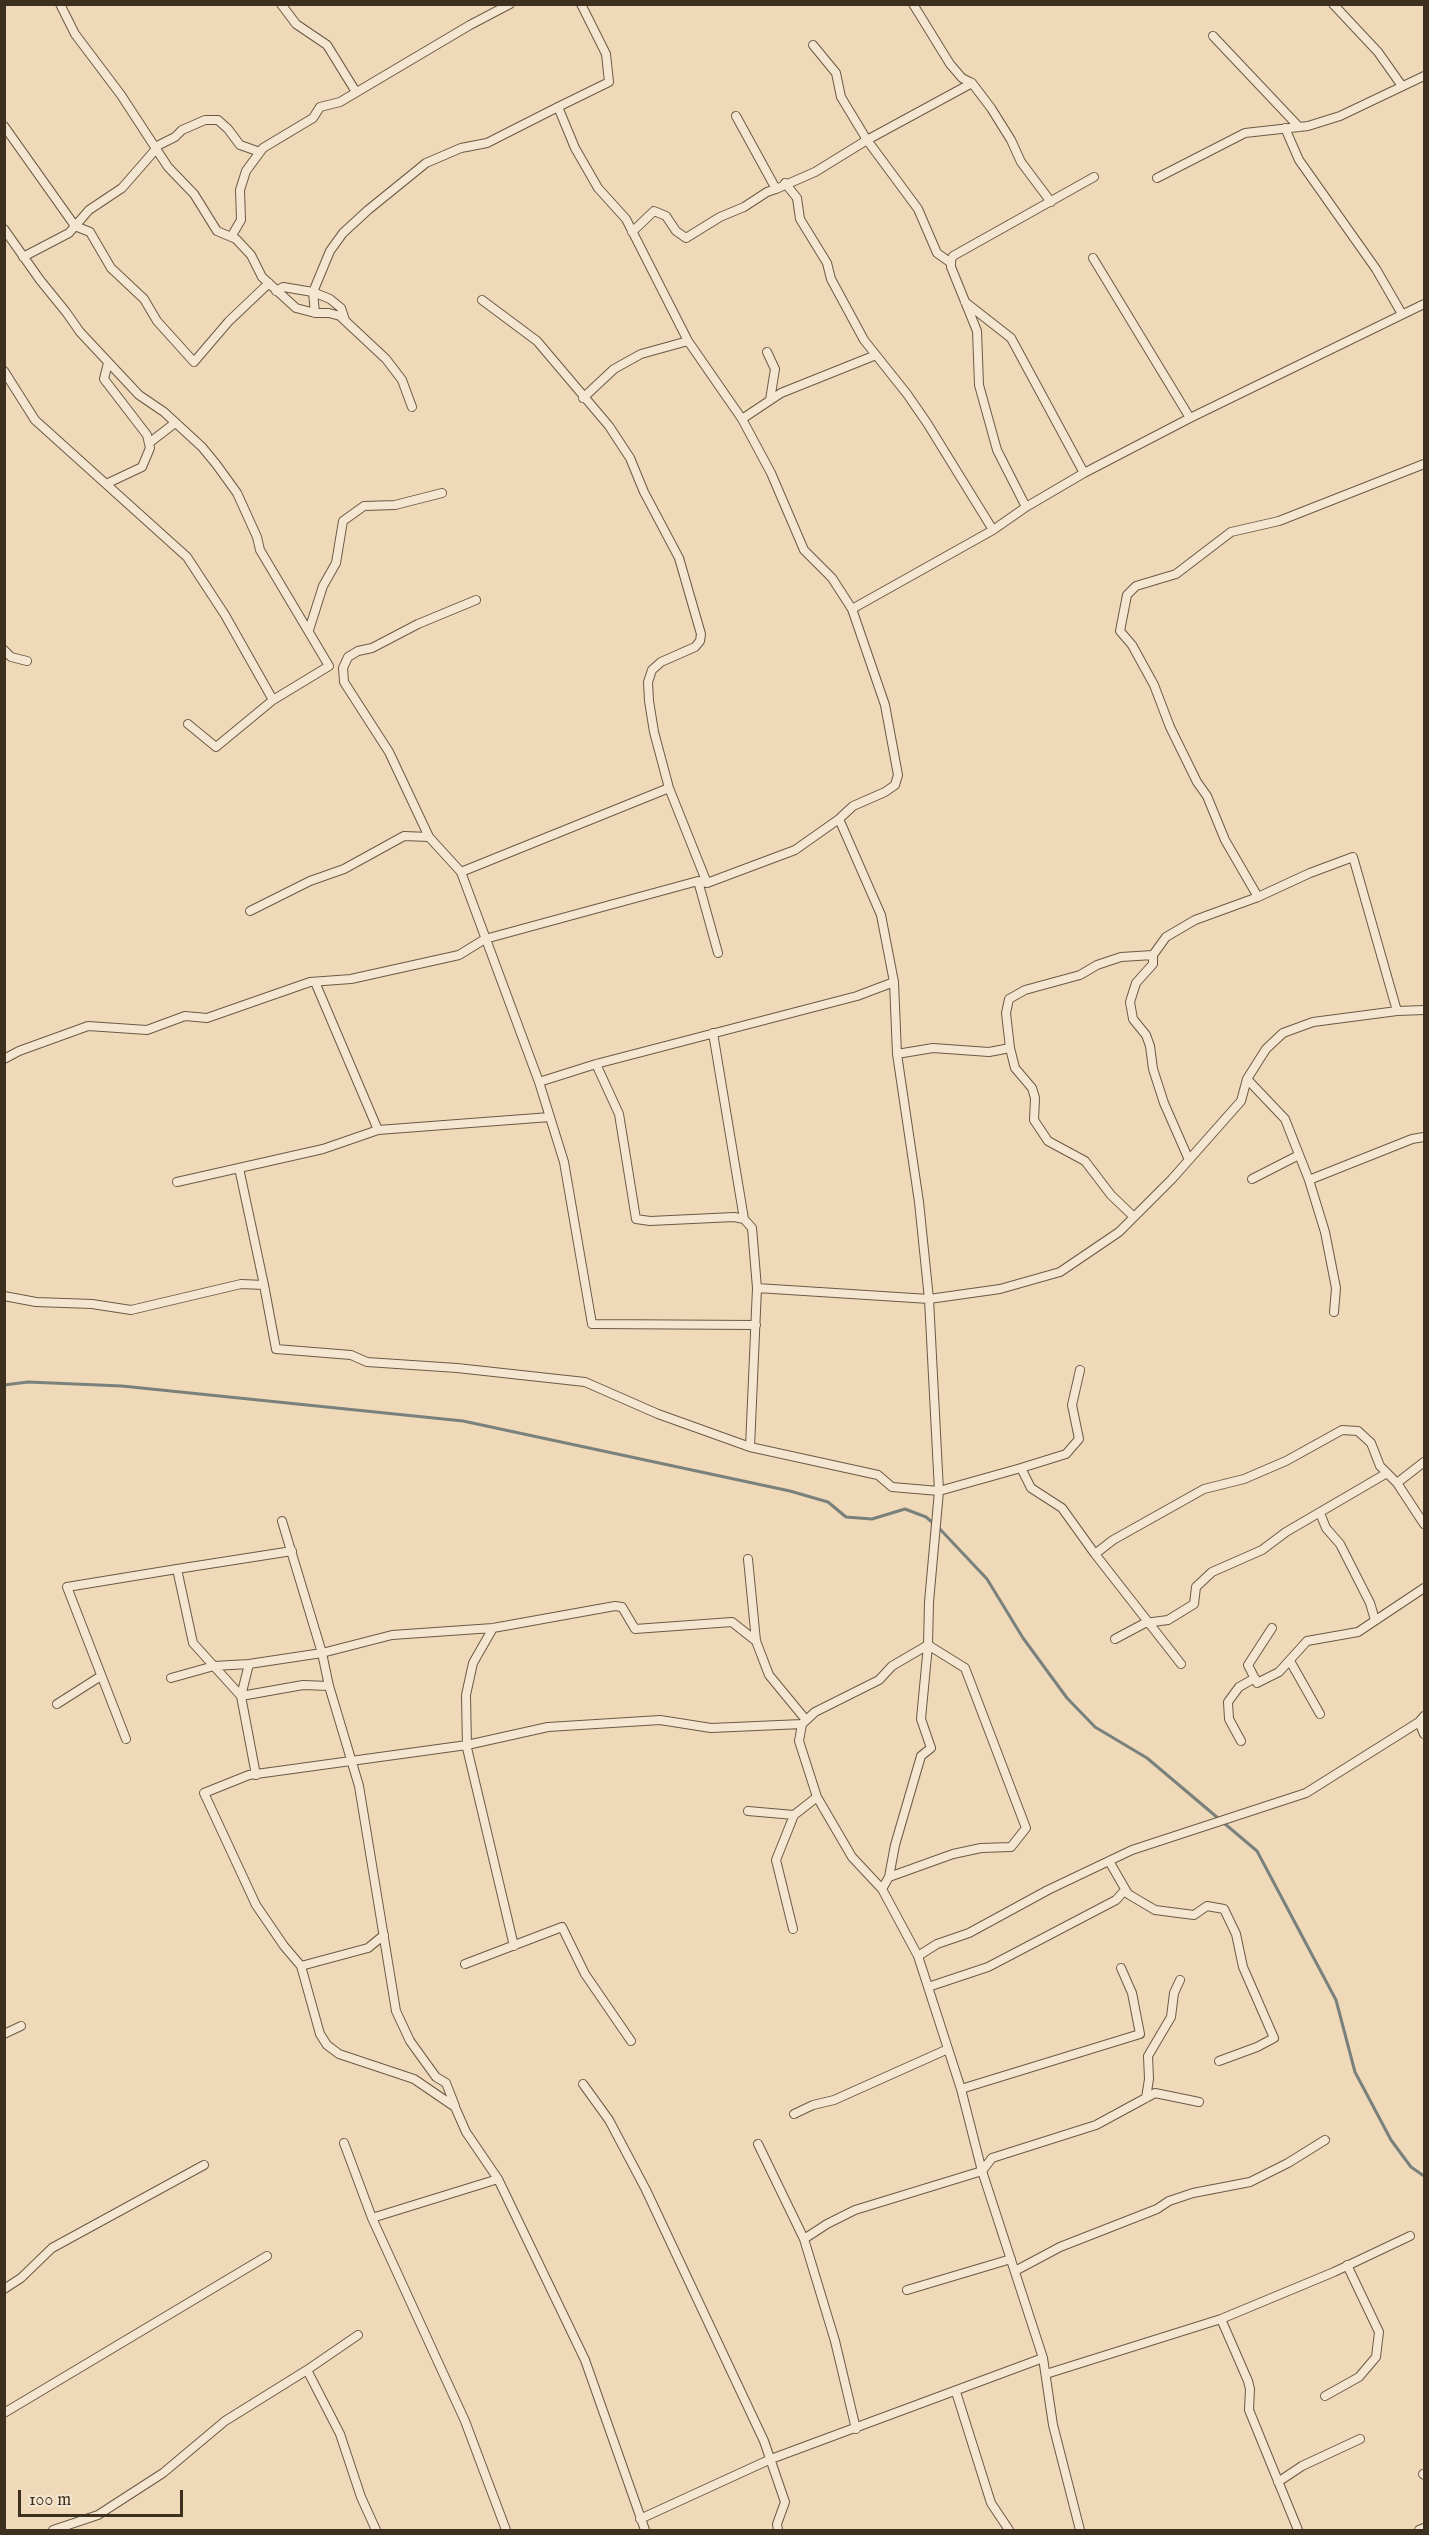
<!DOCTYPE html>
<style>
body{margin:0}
#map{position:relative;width:1429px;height:2535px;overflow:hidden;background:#f0d9b8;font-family:"IM FELL English",serif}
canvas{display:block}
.frame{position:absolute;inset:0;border:6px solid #3d301f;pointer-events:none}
.scale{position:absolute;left:18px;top:2490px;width:165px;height:27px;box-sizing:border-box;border:3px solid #3d301f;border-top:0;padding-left:8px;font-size:18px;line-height:21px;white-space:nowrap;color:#3d301f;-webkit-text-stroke:4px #f5e6d1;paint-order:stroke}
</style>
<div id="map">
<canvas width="1429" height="2535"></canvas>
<div class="frame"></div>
<div class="scale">100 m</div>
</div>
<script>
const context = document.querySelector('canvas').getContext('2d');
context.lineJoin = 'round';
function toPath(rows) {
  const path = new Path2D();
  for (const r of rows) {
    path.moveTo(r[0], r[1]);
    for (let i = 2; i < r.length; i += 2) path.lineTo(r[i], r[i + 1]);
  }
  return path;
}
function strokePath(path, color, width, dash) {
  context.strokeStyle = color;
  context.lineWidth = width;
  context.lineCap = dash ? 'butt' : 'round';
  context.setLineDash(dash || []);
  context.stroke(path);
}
strokePath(toPath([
 [4,1385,28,1382,122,1386,463,1421,790,1491,828,1502,846,1517,872,1519,905,1509,926,1517,933,1523],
 [938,1527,987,1579,1023,1638,1067,1698,1095,1727,1147,1758,1257,1851,1336,2000,1355,2072,1391,2140,1411,2167,1424,2176]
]), '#79817d', 3);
const minor = toPath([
 [60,4,75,34,121,95,168,167,194,194,217,231,236,239,251,255,262,277,296,308,315,313,329,313,340,316,386,359,402,380,412,407],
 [281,4,296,24,327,45,356,92],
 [581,4,606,54,609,82,558,107,575,148,598,188,626,219,688,341,742,419,771,473,804,550,832,578,852,609],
 [913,4,950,64,962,78,972,83,991,108,1011,140,1021,162,1051,202],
 [1333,4,1378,52,1402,86],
 [1213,36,1299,127],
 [813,45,836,73,841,97,867,140,918,209,937,253,951,263],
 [736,116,776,189,815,172,867,140,972,83],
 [4,126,75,226,90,232,111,268,144,299,157,321,194,362,229,321,269,283],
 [1285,128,1299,160,1376,269,1402,314],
 [155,147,175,137,182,130,205,120,218,120,228,129,240,145,260,152],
 [1157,178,1245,133,1308,126,1340,116,1424,76],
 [785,183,797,198,800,219,827,263,831,279,864,340,907,394,927,423,993,530],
 [4,229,40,280,66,312,80,332,139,395,164,412,202,447,216,464,237,493,257,537,260,550,329,666,273,700,225,615,187,557,35,420,4,371],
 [632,232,654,211,666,216,676,231,686,238,720,217,744,207,767,192,776,189],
 [231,237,241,220,240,190,246,171,263,148,313,118,320,107,340,102,470,25,510,4],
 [23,257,69,233,89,210,122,188,156,149],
 [1093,258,1190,418],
 [276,291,283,287,313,292,330,299,341,308,345,320],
 [482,300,537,341,609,426,630,458,644,492,679,558,701,634,700,641,695,647,661,662,652,670,648,682,649,701,654,732,669,788,707,883],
 [965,302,1011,338,1084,473],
 [315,313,313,292,330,251,343,233,368,210,426,163,461,148,487,143,558,107],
 [767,352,775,369,770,400],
 [583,398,614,369,641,354,688,341],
 [742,419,781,393,876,355],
 [149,443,175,423],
 [106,484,142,467,150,448,147,435,104,379,108,363],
 [1026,507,997,450,979,385,977,331,951,267,951,260,953,256,1094,177],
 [476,600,418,624,372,648,358,651,348,657,343,668,344,682,389,752,429,837,461,872,539,1082,596,1064,857,996,894,982],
 [309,630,323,586,336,563,343,521,364,506,395,505,442,493],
 [4,650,11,657,27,661],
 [188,724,216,747,273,700],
 [461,872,669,788],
 [698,881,718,953],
 [250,911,310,881,344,869,404,836,429,837],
 [1153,955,1153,964,1136,983,1130,1002,1133,1019,1146,1035,1150,1046,1153,1069,1164,1103,1189,1160],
 [315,982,378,1130],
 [1397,1011,1353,857,1310,873,1258,897,1225,840,1207,796,1197,782,1170,727,1154,685,1132,645,1120,631,1127,595,1136,586,1176,574,1231,532,1279,521,1424,464],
 [713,1033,744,1219],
 [897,1054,933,1048,989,1052,1010,1048],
 [4,1059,19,1051,88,1026,147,1030,185,1016,207,1018,310,982,351,979,459,955,485,939,698,881,707,883,795,850,839,819],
 [596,1064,619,1114,636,1219,650,1221,734,1217,744,1219,752,1228,757,1288,750,1447],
 [1247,1079,1285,1119,1309,1180,1412,1139,1424,1137],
 [539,1082,564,1162,592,1324,756,1325],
 [239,1168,264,1285],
 [1252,1179,1299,1155],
 [1309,1180,1325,1232,1336,1288,1334,1312],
 [177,1182,323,1149,378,1130,550,1117],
 [1134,1217,1111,1195,1085,1161,1048,1141,1034,1120,1035,1098,1032,1088,1015,1068,1010,1048,1006,1013,1009,999,1025,990,1080,975,1097,965,1121,957,1153,955,1166,937,1195,920,1258,897],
 [757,1288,929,1299,1000,1289,1060,1272,1119,1232,1172,1179,1241,1101,1247,1079,1266,1049,1283,1033,1313,1022,1397,1011,1424,1010],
 [4,1296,36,1302,92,1304,131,1310,241,1284,264,1285,276,1349,351,1355,367,1362,457,1368,585,1382,658,1414,750,1447,878,1475,892,1487,939,1491,1021,1468,1031,1488,1062,1508,1095,1554,1113,1540,1204,1489,1244,1479,1286,1461,1342,1430,1358,1431,1371,1443,1380,1466,1397,1483,1424,1524],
 [1021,1468,1066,1454,1079,1439,1072,1405,1080,1370],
 [1397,1483,1424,1462],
 [1320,1513,1326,1528,1340,1544,1370,1603,1375,1620],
 [282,1521,322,1653,329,1686],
 [1095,1554,1181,1664],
 [748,1559,756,1641],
 [177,1569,292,1551],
 [493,1628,473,1663,466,1695,467,1748,514,1946],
 [1272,1628,1248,1665,1257,1683,1279,1672,1307,1641,1358,1632,1424,1588],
 [1115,1639,1145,1623,1168,1620,1194,1604,1196,1587,1212,1572,1262,1550,1286,1532,1387,1473],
 [1290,1661,1320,1714],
 [249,1664,241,1696,256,1775],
 [171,1678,214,1666,249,1664,322,1653,392,1635,493,1628,615,1606,622,1607,635,1629,732,1622,756,1641,769,1675,806,1720],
 [57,1704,101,1676],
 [1419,1722,1424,1734],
 [126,1739,67,1587,177,1569,193,1643,241,1696,303,1685,329,1686,359,1786,396,2011,410,2041,436,2077,446,2083,455,2106],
 [1241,1741,1229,1719,1228,1702,1239,1687,1255,1678],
 [748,1811,794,1815,817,1797],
 [1109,1861,1128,1894,1155,1910,1194,1915,1207,1906,1224,1909,1236,1934,1243,1967,1274,2038,1257,2047,1219,2061],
 [882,1889,889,1877,895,1845,921,1756,931,1748,921,1719,928,1645,965,1668,1026,1828,1011,1847,981,1848,953,1854,889,1877],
 [793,1929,776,1860,794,1815],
 [918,1956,937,1944,969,1933,1048,1890,1132,1850,1306,1793,1419,1722,1424,1716],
 [465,1964,562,1927,585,1974,631,2041],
 [301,1966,368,1948,384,1935],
 [928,1987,988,1967,1116,1900,1125,1890],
 [4,2034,21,2026],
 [583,2084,609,2120,646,2190,764,2441,785,2502,777,2524,778,2530],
 [961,2089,1140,2034,1132,1993,1121,1968],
 [1146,2098,1149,2079,1148,2056,1171,2017,1174,1993,1180,1980],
 [794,2114,813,2105,834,2100,948,2049],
 [344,2143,372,2218,465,2421,506,2530],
 [758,2144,804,2239],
 [372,2218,498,2179],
 [1015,2271,1060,2247,1157,2209,1169,2201,1193,2193,1250,2182,1288,2163,1325,2140],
 [4,2289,21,2278,52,2248,204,2165],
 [907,2290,1011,2259],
 [1221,2319,1248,2381,1250,2389,1249,2410,1298,2530],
 [307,2370,340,2434,361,2497,376,2530],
 [1046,2374,1221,2319,1334,2272,1410,2236],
 [956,2392,991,2503,1009,2530],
 [1325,2396,1359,2377,1376,2357,1379,2332,1347,2265],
 [4,2413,267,2256],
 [856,2429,835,2341,804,2239,827,2224,855,2210,982,2171,992,2158,1096,2125,1155,2093,1199,2102],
 [1423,2474,1424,2475],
 [1278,2482,1302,2466,1360,2439],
 [640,2519,771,2459,1043,2358],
 [53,2530,98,2515,163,2473,225,2421,307,2370,358,2335],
 [645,2530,585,2360,498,2179,466,2132,455,2107,414,2079,339,2054,327,2045,320,2034,301,1966,284,1946,256,1905,204,1793,249,1775,467,1745,548,1727,660,1720,711,1728,802,1724],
 [1080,2530,1053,2425,1043,2358,982,2171,961,2089,918,1956,882,1889,852,1857,817,1797,799,1741,802,1724,815,1712,879,1680,892,1666,928,1645,929,1602,939,1491,929,1299,919,1202,897,1054,894,982,881,915,839,819,853,806,885,792,895,785,898,775,885,705,852,609,993,530,1026,507,1084,473,1190,418,1424,304],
 [1419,2530,1424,2528]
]);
strokePath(minor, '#6a5a45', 10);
strokePath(minor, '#f5e6d1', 8);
</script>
